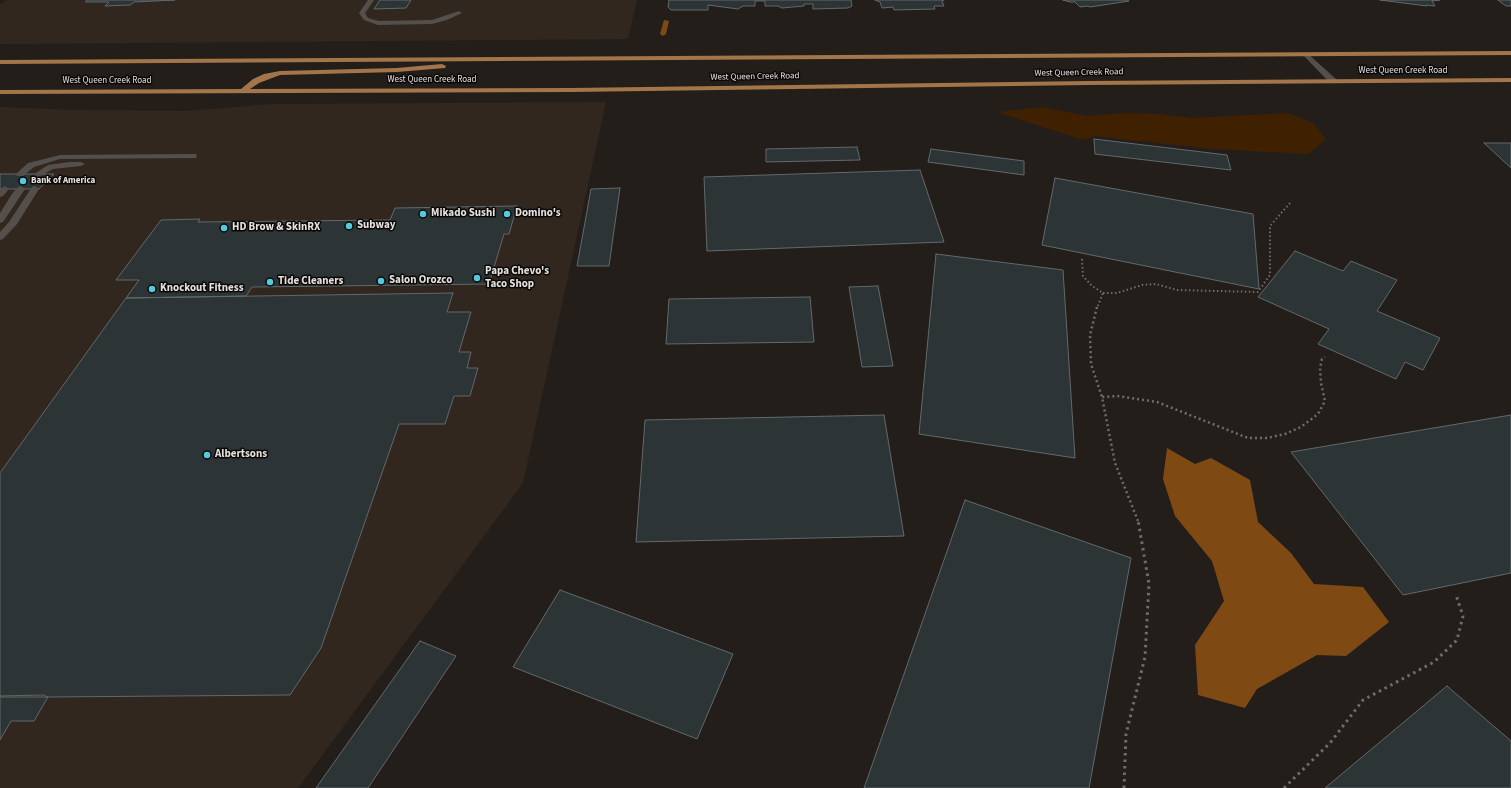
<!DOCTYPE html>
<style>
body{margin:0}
canvas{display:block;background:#231e1a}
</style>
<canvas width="1511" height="788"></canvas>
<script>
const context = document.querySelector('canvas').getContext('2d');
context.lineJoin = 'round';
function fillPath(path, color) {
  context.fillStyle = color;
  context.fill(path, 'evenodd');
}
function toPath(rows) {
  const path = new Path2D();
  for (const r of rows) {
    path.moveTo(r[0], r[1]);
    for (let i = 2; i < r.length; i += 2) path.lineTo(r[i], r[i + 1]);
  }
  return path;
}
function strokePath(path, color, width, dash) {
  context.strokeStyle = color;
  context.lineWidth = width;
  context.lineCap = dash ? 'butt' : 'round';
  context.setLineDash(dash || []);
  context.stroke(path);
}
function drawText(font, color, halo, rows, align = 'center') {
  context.font = font + ' "Source Sans 3",sans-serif';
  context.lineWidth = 3;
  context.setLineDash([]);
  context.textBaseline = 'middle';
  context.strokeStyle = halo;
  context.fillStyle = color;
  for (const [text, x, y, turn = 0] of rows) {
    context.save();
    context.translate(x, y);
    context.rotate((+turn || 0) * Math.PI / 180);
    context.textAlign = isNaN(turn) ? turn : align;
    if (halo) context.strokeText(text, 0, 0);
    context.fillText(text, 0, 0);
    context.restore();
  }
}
fillPath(toPath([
 [8,0,637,0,628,39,0,44,0,4],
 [606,102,523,483,298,788,0,788,0,107,71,110,187,111,273,104]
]), '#31271f');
fillPath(toPath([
 [1042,107,1087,116,1124,113,1159,114,1192,118,1288,113,1313,123,1326,139,1308,154,1212,149,1094,136,1083,140,997,112]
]), '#3f2001');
fillPath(toPath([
 [1167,448,1195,464,1211,458,1250,480,1258,522,1291,553,1314,584,1363,587,1389,622,1346,656,1317,655,1257,689,1245,708,1198,695,1195,645,1224,601,1212,561,1175,516,1163,479]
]), '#7e4912');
fillPath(toPath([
 [664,20,669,21,666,34,663,36,660,34,664,20]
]), '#7e4912');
const building = toPath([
 [87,0,175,0,134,2,130,5,105,6,109,2,85,2,87,0],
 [380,0,411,0,406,8,374,9,380,0],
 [669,0,851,0,852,6,848,8,813,9,813,4,804,4,804,6,782,8,778,6,765,6,765,1,755,1,755,6,743,6,738,9,708,5,708,10,671,10,668,7,669,0],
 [875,0,944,0,942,1,944,6,934,6,935,9,894,10,893,7,882,8,880,2,875,0],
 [1063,0,1127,0,1129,1,1090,7,1088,6,1080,7,1075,2,1070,2,1063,0],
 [1380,0,1440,0,1432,1,1435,6,1426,5,1427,6,1380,0],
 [1498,0,1511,0,1511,6,1506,6,1498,0],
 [1094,139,1227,155,1231,170,1095,154,1094,139],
 [1484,143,1511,143,1511,168,1484,143],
 [857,147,860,160,766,162,766,149,857,147],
 [931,149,1024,161,1024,175,928,162,931,149],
 [920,170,944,242,707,251,704,177,920,170],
 [0,174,54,174,39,189,0,189,0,174],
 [1055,178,1253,214,1259,289,1042,245,1055,178],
 [620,188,609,266,577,266,591,189,620,188],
 [517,206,509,234,504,234,489,284,252,287,246,296,126,298,139,280,116,280,161,220,200,219,198,222,390,220,395,208,517,206],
 [1295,251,1343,271,1351,261,1397,280,1377,311,1440,338,1423,370,1405,362,1396,379,1318,344,1329,329,1258,297,1295,251],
 [936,254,1063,270,1075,458,919,434,936,254],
 [878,286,893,366,862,367,849,287,878,286],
 [453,293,447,312,471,312,459,352,471,352,467,368,478,368,470,396,454,396,445,424,399,424,321,648,290,695,48,697,43,695,0,696,0,473,126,298,453,293],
 [810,297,814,342,666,344,669,299,810,297],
 [884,415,904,536,636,542,645,420,884,415],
 [1511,415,1511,573,1403,595,1291,452,1511,415],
 [965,500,1131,558,1089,788,864,788,965,500],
 [560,590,733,654,697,739,513,667,560,590],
 [420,641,456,656,368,788,316,788,420,641],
 [1447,686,1511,741,1511,788,1325,788,1447,686],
 [0,697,48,697,34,721,11,721,0,740,0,697]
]);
fillPath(building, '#2d3436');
strokePath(building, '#61696b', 1);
strokePath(toPath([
 [1082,259,1083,276,1092,286,1103,293,1097,308],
 [1103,293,1117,293,1142,285,1156,284,1177,290,1258,292,1270,275,1270,226,1290,203]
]), '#716c69', 2, [1.5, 2.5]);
strokePath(toPath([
 [1097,307,1090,335,1091,364,1102,397],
 [1138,521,1115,463,1102,397,1117,396,1157,402,1248,438,1267,438,1285,434,1301,427,1318,414,1325,401,1321,383,1320,368,1322,359,1325,357]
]), '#716c69', 2.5, [2, 3]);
strokePath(toPath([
 [1124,788,1126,734,1145,657,1149,584,1138,520],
 [1284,788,1330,743,1363,700,1434,662,1457,640,1463,616,1456,595]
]), '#716c69', 3, [2.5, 4]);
fillPath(toPath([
 [368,0,374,0,365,13,368,18,379,21,432,20,459,11,462,13,447,20,432,24,378,25,364,20,359,13,368,0],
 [1305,52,1307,53,1336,79,1336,83,1330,83,1303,55,1301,54,1305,52],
 [193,154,196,154,197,156,196,158,60,159,34,167,23,176,17,176,16,174,28,163,60,155,193,154],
 [69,162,81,162,85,164,81,166,53,169,38,177,34,174,48,165,69,162],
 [5,186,9,189,3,196,0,197,0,189,5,186],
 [21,186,25,189,3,222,0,223,0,213,12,194,18,187,21,186],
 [35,186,39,189,17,224,3,239,0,240,0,232,9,222,32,187,35,186]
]), '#544f4a');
fillPath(toPath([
 [1511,51,1511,55,0,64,0,60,1511,51],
 [442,64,446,66,445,68,397,72,280,75,259,83,250,89,572,88,1088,81,1511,78,1511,82,1088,85,572,92,0,94,0,90,241,89,253,79,264,74,280,71,397,68,442,64]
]), '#a3754a');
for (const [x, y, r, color] of [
 [23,181,4,"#55cade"],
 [423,214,4,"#55cade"],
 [507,214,4,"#55cade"],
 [349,226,4,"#55cade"],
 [224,228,4,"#55cade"],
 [477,278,4,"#55cade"],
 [381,281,4,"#55cade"],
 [270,282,4,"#55cade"],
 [152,289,4,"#55cade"],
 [207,455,4,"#55cade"]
]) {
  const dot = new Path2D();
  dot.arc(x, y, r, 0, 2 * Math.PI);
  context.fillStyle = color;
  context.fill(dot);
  strokePath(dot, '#0a0807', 1.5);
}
drawText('9px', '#e4e0de', '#0a0807', [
 ["West Queen Creek Road",1403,71],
 ["West Queen Creek Road",1079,73,-1],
 ["West Queen Creek Road",755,77,-1],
 ["West Queen Creek Road",432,80],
 ["West Queen Creek Road",107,81]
]);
drawText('bold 9px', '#e4e0de', '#0a0807', [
 ["Bank of America",31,181]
], 'left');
drawText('bold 11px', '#e4e0de', '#0a0807', [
 ["Mikado Sushi",431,214],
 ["Domino's",515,214],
 ["Subway",357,226],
 ["HD Brow & SkinRX",232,228],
 ["Papa Chevo's",485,272],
 ["Taco Shop",485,285],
 ["Salon Orozco",389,281],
 ["Tide Cleaners",278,282],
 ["Knockout Fitness",160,289],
 ["Albertsons",215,455]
], 'left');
</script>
